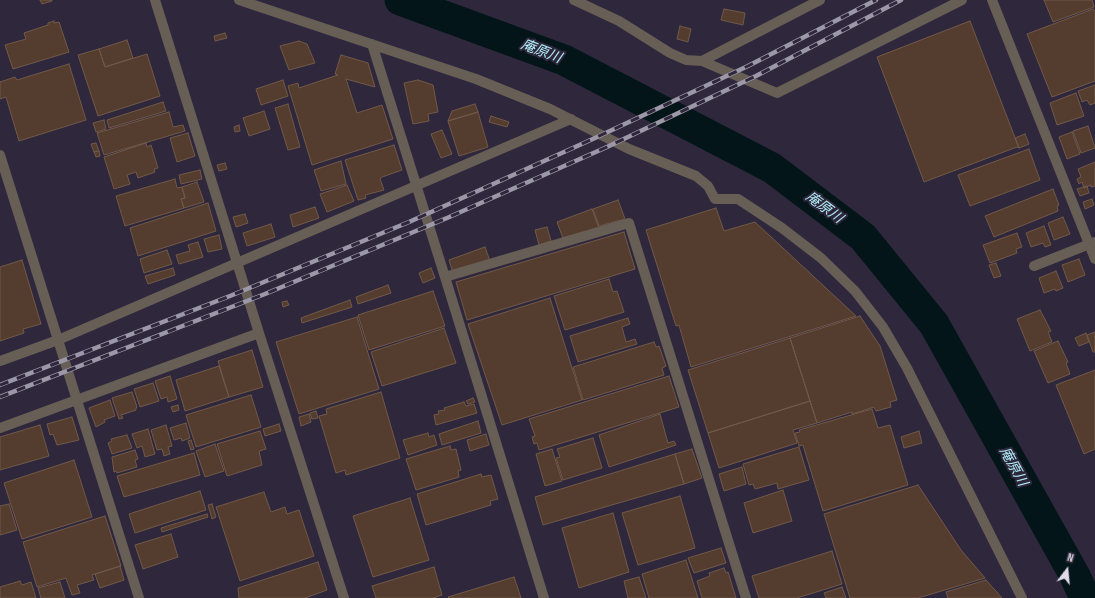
<!DOCTYPE html>
<meta charset="utf-8">
<style>
body{margin:0}
#map{position:relative;width:1095px;height:598px;overflow:hidden;background:#2f283d;font-family:"Sofia Sans Condensed",sans-serif}
canvas{display:block}
.north{position:absolute;left:1047px;top:550px;width:40px;height:40px;-webkit-text-stroke:3px #2f283d;paint-order:stroke;rotate:16deg;font-size:11px;font-weight:700;line-height:16px;text-align:center;color:#dfdbe9}
.north::after{content:'';display:block;margin:auto;width:14px;height:18px;background:#dfdbe9;clip-path:polygon(50% 0,100% 100%,50% 72%,0 100%)}
</style>
<div id="map">
<canvas width="1095" height="598"></canvas>
<div class="north">N</div>
</div>
<script>
const context = document.querySelector('canvas').getContext('2d');
context.lineJoin = 'round';
function toPath(rows) {
  const path = new Path2D();
  for (const r of rows) {
    path.moveTo(r[0], r[1]);
    for (let i = 2; i < r.length; i += 2) path.lineTo(r[i], r[i + 1]);
  }
  return path;
}
function strokePath(path, color, width, dash) {
  context.strokeStyle = color;
  context.lineWidth = width;
  context.lineCap = dash ? 'butt' : 'round';
  context.setLineDash(dash || []);
  context.stroke(path);
}
function fillPath(path, color) {
  context.fillStyle = color;
  context.fill(path, 'evenodd');
}
function drawText(font, color, halo, rows, align = 'center') {
  context.font = font + ' "Sofia Sans Condensed","Noto Sans JP",sans-serif';
  context.lineWidth = 4;
  context.setLineDash([]);
  context.textBaseline = 'middle';
  context.strokeStyle = halo;
  context.fillStyle = color;
  for (const [text, x, y, turn = 0] of rows) {
    context.save();
    context.translate(x, y);
    context.rotate((+turn || 0) * Math.PI / 180);
    context.textAlign = isNaN(turn) ? turn : align;
    if (halo) context.strokeText(text, 0, 0);
    context.fillText(text, 0, 0);
    context.restore();
  }
}
strokePath(toPath([
 [400,0,564,60,772,168,863,237,934,324,1075,576,1085,598]
]), '#031518', 31);
const building = toPath([
 [40,0,52,0,52,1,42,4,40,0],
 [1044,0,1092,0,1094,6,1094,7,1053,22,1044,0],
 [724,9,745,13,743,25,721,20,724,9],
 [1093,9,1095,11,1095,81,1052,97,1027,34,1093,9],
 [54,21,54,23,59,22,69,52,13,69,5,45,26,39,24,33,48,25,48,23,54,21],
 [970,21,1019,148,1017,147,924,182,877,57,970,21],
 [680,26,691,29,688,42,677,39,680,26],
 [225,33,227,38,215,41,214,36,225,33],
 [127,40,133,58,105,67,99,49,127,40],
 [299,41,307,44,315,63,289,70,280,46,299,41],
 [99,49,105,67,147,54,160,96,98,116,78,55,99,49],
 [341,55,368,63,375,87,346,79,357,113,382,105,393,139,312,165,288,86,298,83,299,88,338,75,335,74,341,55],
 [69,64,86,120,19,141,6,97,0,99,0,82,15,77,17,80,69,64],
 [283,80,288,96,261,105,256,89,283,80],
 [418,80,433,85,438,112,428,114,429,121,413,124,404,83,418,80],
 [1095,85,1095,103,1090,105,1087,100,1082,102,1078,91,1095,85],
 [1076,93,1084,116,1057,125,1050,103,1076,93],
 [163,102,166,111,109,128,107,120,163,102],
 [288,104,300,147,288,150,275,108,288,104],
 [475,104,478,112,448,121,452,111,475,104],
 [264,111,270,129,249,136,243,118,264,111],
 [169,112,173,127,183,125,185,131,104,155,97,133,169,112],
 [478,112,488,147,459,156,448,121,478,112],
 [491,116,509,122,507,127,489,122,491,116],
 [104,120,106,129,96,132,93,123,104,120],
 [239,125,240,131,235,132,234,127,239,125],
 [1088,126,1095,148,1081,153,1073,131,1088,126],
 [442,130,452,154,441,158,431,134,442,130],
 [1072,132,1080,154,1067,159,1059,137,1072,132],
 [188,133,195,156,177,162,170,138,188,133],
 [1025,134,1029,144,1019,148,1015,138,1025,134],
 [96,143,99,151,94,152,91,144,96,143],
 [146,143,147,147,151,145,158,168,154,169,155,172,138,178,136,172,127,175,130,184,114,189,104,157,146,143],
 [394,145,402,170,382,177,380,179,384,190,365,195,366,198,358,200,345,160,394,145],
 [1029,149,1040,180,970,206,958,175,1029,149],
 [99,151,100,156,96,157,94,152,99,151],
 [341,161,346,184,321,191,314,170,341,161],
 [1095,162,1095,186,1091,187,1091,185,1084,188,1082,182,1079,184,1077,179,1081,177,1078,169,1095,162],
 [225,163,227,169,219,171,217,165,225,163],
 [200,170,202,179,181,184,179,175,200,170],
 [175,179,177,188,182,187,185,198,181,199,184,208,125,226,116,196,175,179],
 [197,182,204,202,184,208,181,199,185,198,182,187,197,182],
 [347,185,354,201,327,212,320,194,347,185],
 [1087,186,1089,193,1080,196,1077,189,1087,186],
 [1053,189,1059,205,1057,206,1058,211,994,237,985,216,1053,189],
 [1092,199,1094,205,1085,209,1083,202,1092,199],
 [618,200,625,219,599,226,593,209,618,200],
 [208,203,216,231,138,256,130,228,208,203],
 [315,207,319,218,293,227,290,215,315,207],
 [716,208,724,231,755,222,856,316,691,367,679,325,676,326,646,230,716,208],
 [592,209,599,228,564,241,557,222,592,209],
 [245,214,248,223,236,227,233,217,245,214],
 [1063,217,1070,234,1054,240,1048,223,1063,217],
 [271,224,275,237,247,246,243,233,271,224],
 [1044,226,1051,245,1045,247,1043,243,1031,247,1026,233,1044,226],
 [547,227,551,241,539,245,535,230,547,227],
 [624,232,635,269,467,320,456,282,624,232],
 [1017,233,1022,247,1016,249,1017,253,990,263,983,245,1017,233],
 [219,235,222,249,208,252,204,239,219,235],
 [198,242,203,257,179,264,176,255,190,251,188,245,198,242],
 [485,247,490,261,453,273,449,260,485,247],
 [167,250,172,264,144,273,140,259,167,250],
 [1079,259,1085,275,1068,282,1062,265,1079,259],
 [22,260,41,324,23,329,24,333,0,341,0,267,22,260],
 [996,263,1001,276,994,278,989,265,996,263],
 [173,268,175,275,148,284,145,276,173,268],
 [431,268,435,278,423,283,419,273,431,268],
 [1056,271,1063,288,1056,291,1055,289,1044,293,1039,278,1056,271],
 [609,279,613,292,617,291,624,312,565,330,554,296,609,279],
 [388,285,391,293,358,304,356,297,388,285],
 [433,291,445,326,369,350,358,315,433,291],
 [550,298,582,400,502,425,468,324,550,298],
 [350,300,352,307,302,323,301,318,350,300],
 [287,301,289,305,283,307,282,302,287,301],
 [1040,310,1051,331,1048,332,1052,342,1030,351,1017,319,1040,310],
 [860,316,880,346,897,400,890,402,891,407,876,411,874,407,852,414,852,412,817,423,790,338,860,316],
 [357,317,379,389,299,414,276,342,357,317],
 [628,318,630,324,622,327,626,342,635,339,637,344,578,362,570,336,628,318],
 [444,328,456,363,382,386,371,352,444,328],
 [1095,332,1095,352,1093,352,1087,335,1095,332],
 [1086,333,1089,342,1079,346,1075,338,1086,333],
 [790,338,810,401,708,433,688,370,790,338],
 [1058,341,1068,362,1066,363,1070,374,1048,383,1034,351,1058,341],
 [654,342,656,347,659,346,666,366,662,368,664,375,583,400,573,367,654,342],
 [252,350,263,387,229,397,218,361,252,350],
 [219,366,229,397,185,411,176,380,219,366],
 [1095,370,1095,449,1084,454,1056,385,1095,370],
 [170,376,177,399,168,402,167,397,161,399,155,381,170,376],
 [669,376,679,407,539,450,537,443,534,444,532,437,535,436,529,419,669,376],
 [153,383,159,401,140,407,134,389,153,383],
 [132,392,137,407,136,408,136,410,121,415,123,418,119,419,112,398,132,392],
 [381,392,400,458,346,475,345,470,336,473,319,416,327,414,326,409,381,392],
 [251,395,261,427,196,447,186,415,251,395],
 [473,398,475,402,468,404,466,401,473,398],
 [110,400,115,416,104,420,105,422,96,427,89,408,110,400],
 [810,401,817,423,793,430,797,443,719,468,708,433,810,401],
 [464,402,466,406,474,404,477,413,436,425,434,415,439,414,438,411,445,410,444,408,464,402],
 [178,405,179,410,173,412,171,407,178,405],
 [872,409,878,428,890,425,908,485,823,511,803,445,799,446,795,433,800,432,799,430,872,409],
 [316,411,318,418,312,419,310,413,316,411],
 [309,414,311,422,301,426,299,417,309,414],
 [660,414,668,443,674,441,676,445,609,467,599,435,660,414],
 [72,417,79,440,57,445,53,434,50,435,47,424,72,417],
 [478,421,481,433,442,445,439,434,478,421],
 [186,423,190,438,182,441,181,438,174,440,170,428,186,423],
 [279,424,281,431,265,436,263,429,279,424],
 [40,425,49,456,0,470,0,437,40,425],
 [166,425,172,446,168,447,170,454,164,456,162,449,157,450,151,430,166,425],
 [148,429,155,454,145,457,142,446,137,448,132,434,148,429],
 [260,431,266,449,259,451,262,465,227,476,217,444,260,431],
 [919,431,922,443,904,448,901,437,919,431],
 [428,433,429,437,434,435,437,445,408,455,403,440,428,433],
 [486,434,489,445,470,451,467,440,486,434],
 [127,435,132,448,112,454,108,443,112,441,111,439,127,435],
 [593,438,602,468,563,480,556,458,560,457,557,449,593,438],
 [191,440,194,449,191,450,188,441,191,440],
 [215,444,224,471,205,477,196,451,215,444],
 [450,446,451,450,456,449,461,470,458,471,459,477,416,490,406,459,450,446],
 [799,447,809,480,778,489,777,483,755,489,753,484,749,485,743,464,799,447],
 [552,449,562,481,545,486,536,454,552,449],
 [692,449,702,478,684,484,675,454,692,449],
 [135,450,138,459,135,460,137,467,117,473,116,471,114,472,112,457,135,450],
 [194,453,200,475,124,497,117,476,194,453],
 [675,454,684,484,543,525,535,497,675,454],
 [74,460,92,517,22,539,4,483,74,460],
 [742,467,746,484,724,491,719,474,742,467],
 [481,474,482,477,491,475,498,499,490,501,491,505,426,525,417,494,481,474],
 [918,485,961,550,985,578,918,598,850,598,824,514,918,485],
 [783,490,792,521,753,533,744,503,783,490],
 [200,491,206,510,135,533,129,514,200,491],
 [264,492,271,512,285,507,287,514,299,510,314,556,240,581,216,507,264,492],
 [680,496,695,548,638,565,622,513,680,496],
 [410,498,429,560,373,577,353,516,410,498],
 [9,504,17,530,0,535,0,506,9,504],
 [212,504,216,517,212,519,208,505,212,504],
 [613,513,629,572,579,588,562,528,613,513],
 [207,514,208,517,162,532,161,528,207,514],
 [105,516,121,566,92,575,94,580,77,585,80,593,72,595,66,578,37,587,23,542,105,516],
 [171,534,178,557,143,569,135,545,171,534],
 [721,548,726,563,694,573,688,558,721,548],
 [832,551,842,584,797,598,759,598,752,576,832,551],
 [686,560,698,598,649,598,642,574,686,560],
 [318,562,327,590,305,598,239,598,238,588,318,562],
 [120,566,124,580,100,588,95,574,120,566],
 [434,567,442,595,433,598,376,598,372,586,434,567],
 [724,568,726,573,728,572,736,598,702,598,697,581,710,576,709,573,724,568],
 [514,577,521,598,449,598,448,597,514,577],
 [639,577,646,598,628,598,624,581,639,577],
 [986,580,1002,598,948,598,946,592,986,580],
 [20,581,22,585,31,582,36,598,0,598,0,587,20,581],
 [60,582,65,598,41,598,38,588,60,582],
 [842,587,846,598,826,598,824,593,842,587]
]);
fillPath(building, '#543d2e');
strokePath(building, '#715949', 1);
strokePath(toPath([
 [155,0,259,333],
 [239,0,476,79,550,109,629,149,696,176,708,186,715,199,738,199,782,228,821,258,855,291,883,327,907,368,1022,598],
 [574,0,619,21,670,53,686,60,702,61],
 [820,0,702,61,777,93,962,0],
 [992,0,1095,259],
 [372,44,445,277],
 [0,155,139,598],
 [1034,266,1095,242],
 [0,361,58,340,571,119],
 [0,428,259,333,344,598],
 [544,598,445,277,629,223,746,598]
]), '#675e55', 10);
const rail = toPath([
 [0,385,230,296,409,222,595,138,748,66,876,0],
 [0,397,265,294,447,218,607,147,756,76,901,0]
]);
strokePath(rail, '#9d98a8', 4.5);
strokePath(rail, '#2f283d', 3, [9]);
drawText('italic 14px', '#afedf7', '#2f283d', [
 ["庵原川",541,52,21],
 ["庵原川",824,208,37],
 ["庵原川",1013,467,61]
]);
</script>
